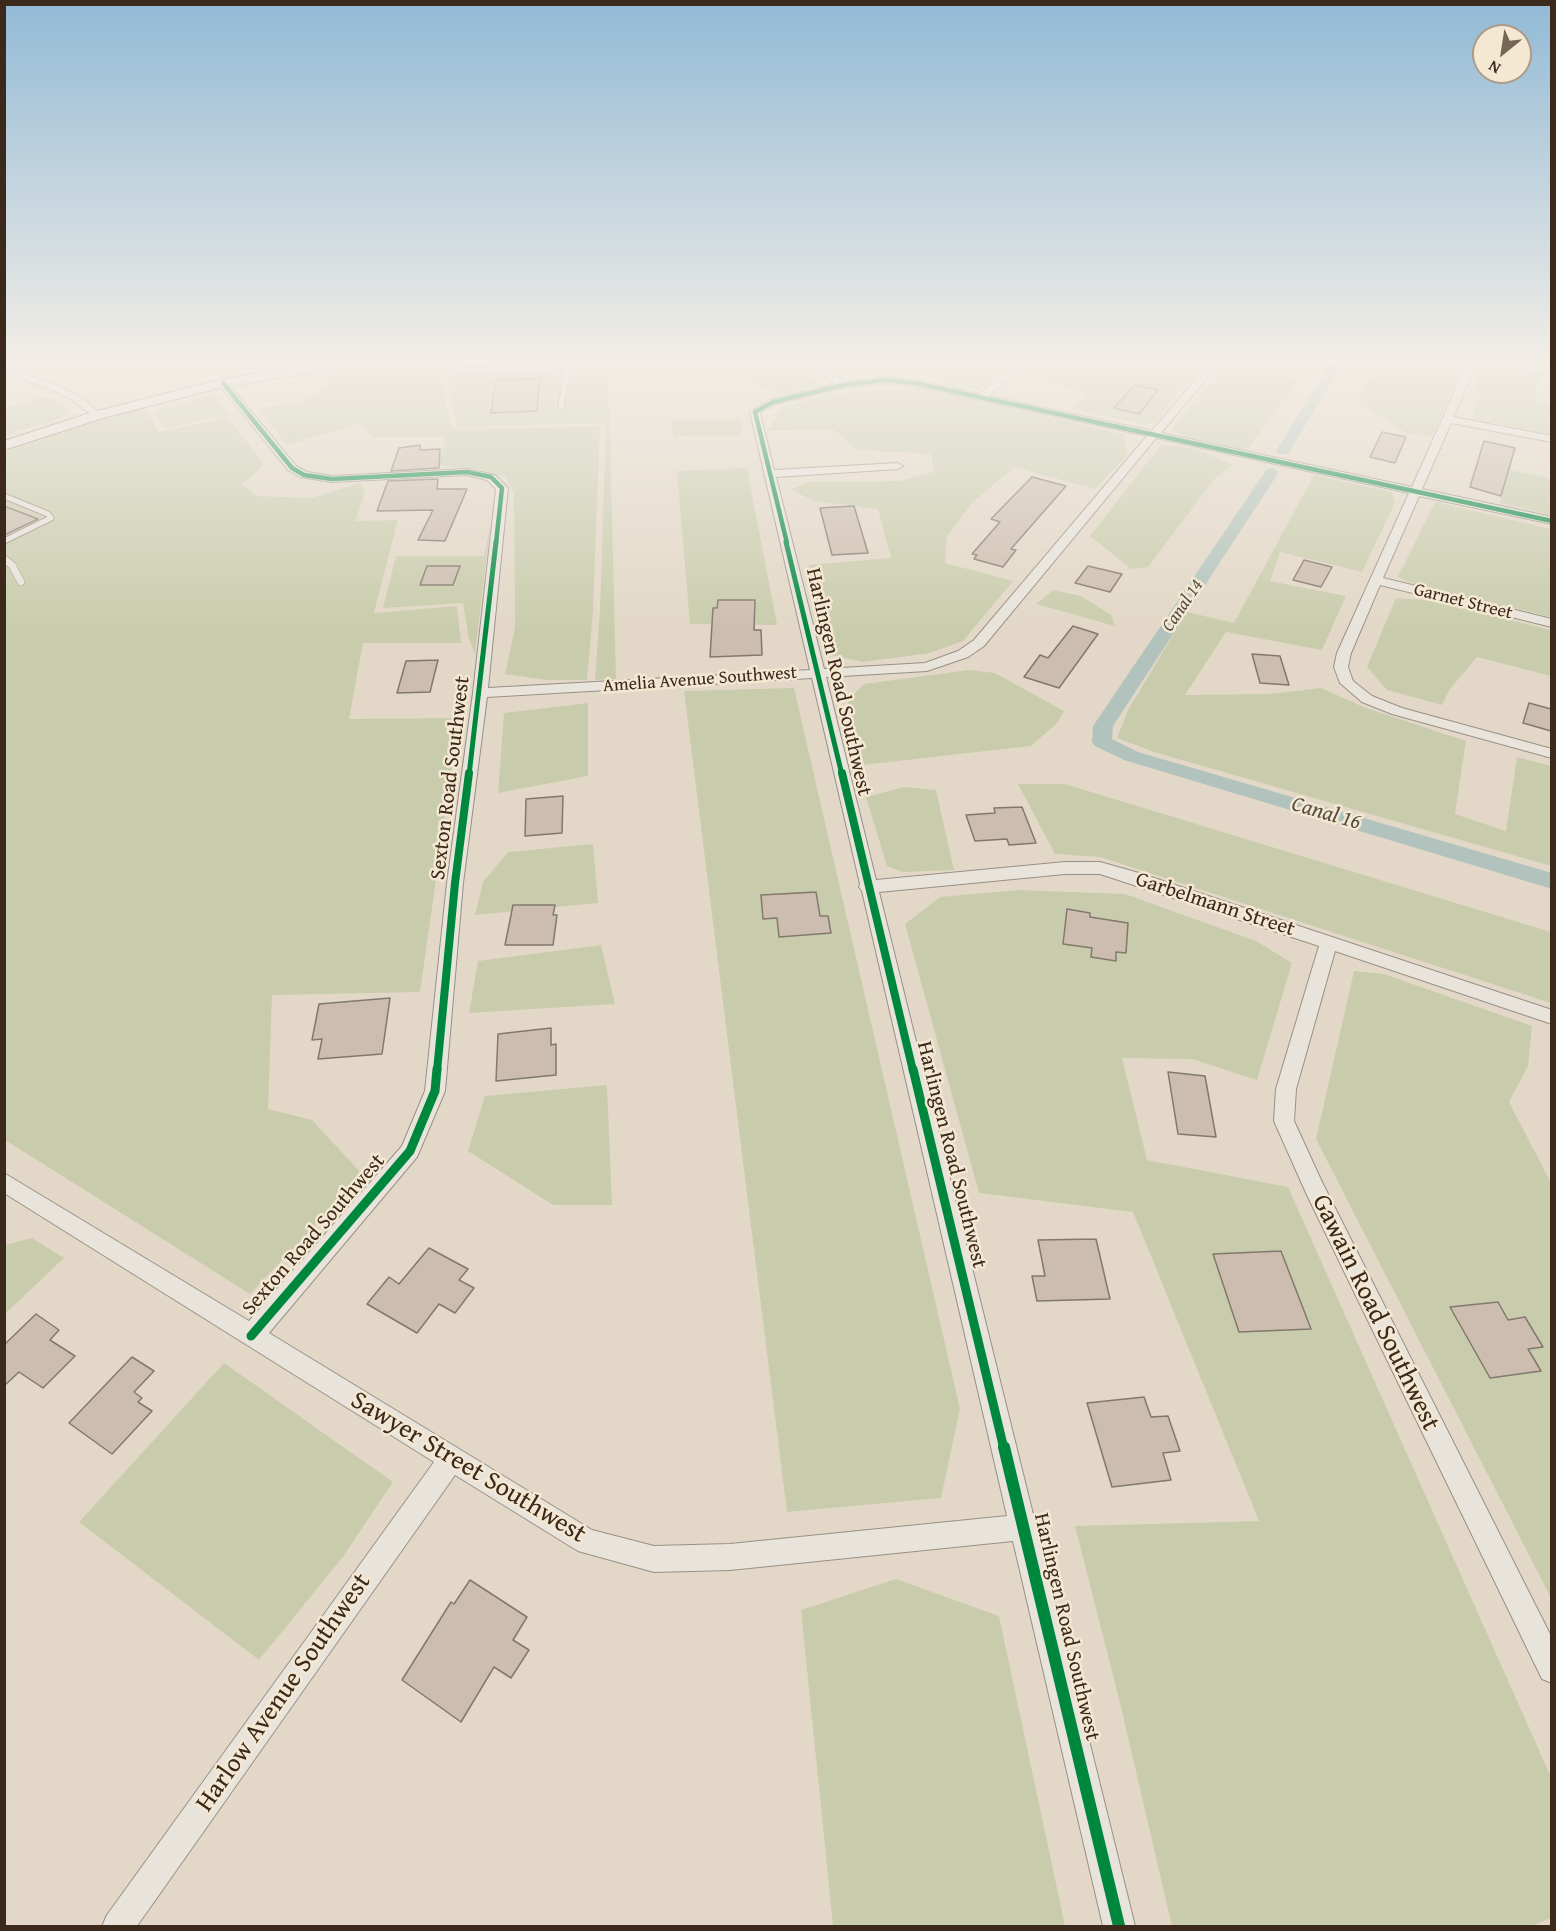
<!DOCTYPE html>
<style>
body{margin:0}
#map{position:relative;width:1556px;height:1931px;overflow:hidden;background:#e3d8c7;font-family:"Gentium Book Plus",serif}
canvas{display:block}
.frame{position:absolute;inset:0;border:6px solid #3b291b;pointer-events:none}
.north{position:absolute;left:1472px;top:24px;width:60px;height:60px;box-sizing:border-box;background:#f4e8d3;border:2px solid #aa9c89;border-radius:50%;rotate:210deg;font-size:16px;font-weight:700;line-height:24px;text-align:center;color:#3b291b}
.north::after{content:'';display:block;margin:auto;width:21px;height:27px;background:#766657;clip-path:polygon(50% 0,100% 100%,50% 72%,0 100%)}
</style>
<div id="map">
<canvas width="1556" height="1931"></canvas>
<div class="frame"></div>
<div class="north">N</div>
</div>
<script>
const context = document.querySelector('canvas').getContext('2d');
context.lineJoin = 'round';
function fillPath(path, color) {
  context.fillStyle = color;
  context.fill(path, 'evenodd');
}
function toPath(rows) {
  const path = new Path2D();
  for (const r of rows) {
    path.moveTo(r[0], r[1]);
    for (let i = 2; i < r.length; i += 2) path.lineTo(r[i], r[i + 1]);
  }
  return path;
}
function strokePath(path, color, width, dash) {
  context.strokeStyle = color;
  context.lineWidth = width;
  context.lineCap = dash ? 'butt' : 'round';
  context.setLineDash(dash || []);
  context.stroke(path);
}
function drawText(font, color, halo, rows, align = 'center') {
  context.font = font + ' "Gentium Book Plus",serif';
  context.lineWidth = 5;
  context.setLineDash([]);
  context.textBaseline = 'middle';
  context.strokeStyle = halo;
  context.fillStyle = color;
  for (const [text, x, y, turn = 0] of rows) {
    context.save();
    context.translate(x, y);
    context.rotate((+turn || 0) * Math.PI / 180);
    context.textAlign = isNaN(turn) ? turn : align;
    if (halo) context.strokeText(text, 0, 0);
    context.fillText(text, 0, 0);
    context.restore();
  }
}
fillPath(toPath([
 [166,361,304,361,216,374],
 [443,361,608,361,616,679,595,680,600,610,606,425,601,423,457,427],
 [717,361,790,361,813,377,820,386,780,394,723,370],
 [928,361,952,361,999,372,978,390,945,382,939,367],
 [1094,361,1200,361,1203,362,1202,365,1155,422,1145,425,1073,409,1088,394,1043,379,1041,370,1077,369],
 [1381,361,1465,361,1432,437,1404,432,1357,402],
 [437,362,452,430,600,426,593,611,587,680,547,680,505,674,515,628,514,493,506,477,477,469,438,465,446,437,372,437,361,423,286,445,260,408,306,401,323,388,332,371],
 [1228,363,1299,379,1250,446,1244,450,1187,438,1171,430],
 [1483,369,1524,371,1539,376,1534,403,1551,406,1551,434,1472,419,1480,394,1475,381],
 [918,387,1123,434,1128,455,1095,489,1014,467,972,503,947,536,945,563,1013,581,963,641,930,653,863,662,827,654,809,565,891,558,878,509,813,501,791,489,811,482,900,481,933,472,932,454,856,450,834,430,767,431,782,407,826,395],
 [216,394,228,415,165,428,153,411],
 [40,398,54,399,67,407,68,414,50,422,5,435,5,408],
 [144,407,159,432,228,417,264,464,242,485,257,496,311,498,360,483,365,493,355,521,398,520,374,613,457,606,461,643,363,643,349,719,459,718,420,992,272,995,268,1109,312,1120,363,1175,250,1294,5,1140,4,452,80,424],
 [743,419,741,435,674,436,671,420],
 [1161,445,1191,448,1232,464,1213,481,1148,567,1131,569,1090,536],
 [747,468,777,625,690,624,677,471],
 [1507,469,1551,479,1551,515,1500,503],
 [1314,475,1392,492,1395,503,1362,572,1280,552,1270,581,1346,596,1322,650,1226,632,1185,695,1270,694,1321,688,1366,708,1466,741,1455,814,1506,831,1517,757,1551,766,1551,866,1154,752,1117,738,1128,710,1187,612,1234,623],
 [1435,502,1551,529,1551,617,1413,584,1398,577],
 [491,521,475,654,469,639,463,603,383,608,396,556,484,556],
 [1053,590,1081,596,1111,615,1115,626,1036,604],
 [1396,598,1428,600,1551,630,1551,676,1477,657,1450,689,1442,705,1387,690,1367,667],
 [969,670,995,673,1064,711,1057,723,1031,746,862,765,848,701,864,684],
 [794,688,960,1409,941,1498,787,1512,684,691],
 [588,703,588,776,498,793,504,713],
 [1018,784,1065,784,1551,932,1551,1003,1100,857,1055,854],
 [904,787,936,790,954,870,903,872,887,866,866,797],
 [593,844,598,903,475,915,483,882,508,852],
 [1018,890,1125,894,1256,941,1292,963,1257,1080,1192,1059,1122,1058,1147,1160,1288,1187,1551,1777,1551,1918,1531,1926,1172,1926,1120,1703,1075,1526,1259,1521,1133,1212,979,1193,905,924,940,897],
 [601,945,615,1004,469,1013,478,961],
 [1354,971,1384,974,1532,1026,1528,1066,1509,1102,1551,1183,1551,1598,1316,1139],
 [607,1085,612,1205,553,1205,468,1151,485,1096],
 [32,1238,64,1258,5,1314,5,1245],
 [224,1363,393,1482,342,1558,259,1660,79,1522],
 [896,1579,999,1616,1065,1926,833,1926,801,1610]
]), '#c9ccac');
fillPath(toPath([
 [1332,361,1344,361,1288,454,1278,454,1276,451,1332,361],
 [1272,468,1279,472,1113,726,1112,739,1138,752,1552,873,1552,889,1124,760,1095,746,1092,742,1093,726,1267,469,1272,468]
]), '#b1c3bc');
const building = toPath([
 [540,379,537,411,491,413,496,380,540,379],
 [1135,385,1158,390,1139,414,1114,408,1135,385],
 [1382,432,1406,437,1395,463,1370,457,1382,432],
 [1484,441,1515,448,1501,496,1470,487,1484,441],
 [420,445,420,450,440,449,439,468,391,471,399,448,420,445],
 [1032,477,1066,486,1011,549,1016,550,1003,567,974,559,977,555,972,554,1000,522,991,519,1032,477],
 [438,479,437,489,467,489,445,541,418,540,433,510,377,511,388,481,438,479],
 [4,506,38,519,4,535,4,506],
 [854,506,868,553,832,555,820,508,854,506],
 [1304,560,1332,567,1321,587,1293,580,1304,560],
 [427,566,460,566,453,585,420,585,427,566],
 [1088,566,1122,574,1110,592,1075,583,1088,566],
 [718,600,755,600,754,630,761,630,762,655,710,657,713,608,717,608,718,600],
 [1073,626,1098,634,1059,688,1024,677,1040,655,1048,658,1073,626],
 [1252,654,1280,656,1289,685,1260,683,1252,654],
 [438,660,430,692,397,693,406,661,438,660],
 [1529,703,1551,709,1551,731,1523,723,1529,703],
 [563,796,562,833,525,836,526,799,563,796],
 [1022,807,1036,843,1009,845,1007,839,975,841,966,815,995,813,994,808,1022,807],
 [816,892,820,916,828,916,831,933,779,937,777,918,763,919,761,895,816,892],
 [513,905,555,905,553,915,557,915,553,945,505,945,513,905],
 [1067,909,1090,913,1090,917,1128,923,1126,953,1116,952,1116,961,1091,957,1092,948,1063,944,1067,909],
 [390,998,382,1054,318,1059,322,1039,312,1040,319,1004,390,998],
 [551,1028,551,1045,556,1044,556,1075,496,1081,498,1034,551,1028],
 [1168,1072,1205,1076,1216,1137,1178,1134,1168,1072],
 [1096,1239,1110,1299,1037,1301,1032,1276,1045,1276,1038,1240,1096,1239],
 [429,1248,468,1269,459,1280,474,1288,455,1313,439,1304,417,1333,367,1304,389,1277,399,1284,429,1248],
 [1281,1251,1311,1329,1239,1332,1213,1254,1281,1251],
 [1498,1302,1508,1320,1525,1317,1543,1347,1528,1349,1541,1371,1490,1378,1450,1307,1498,1302],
 [36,1314,59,1330,50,1340,75,1356,43,1388,19,1372,4,1386,4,1345,36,1314],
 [132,1357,154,1371,134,1392,142,1398,138,1402,152,1411,112,1454,69,1423,132,1357],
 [1144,1397,1151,1417,1168,1416,1180,1451,1163,1453,1171,1480,1112,1487,1087,1403,1144,1397],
 [470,1580,527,1617,513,1640,529,1650,511,1678,494,1667,461,1722,402,1680,451,1602,454,1604,470,1580]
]);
fillPath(building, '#cdbdae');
strokePath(building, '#81786e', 1.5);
const laneFar1 = toPath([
 [454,371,568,368],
 [561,406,569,361],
 [4,496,48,514,51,518,4,541]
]);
const lane = toPath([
 [4,559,12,565,21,582]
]);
const street = toPath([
 [806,361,817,361,845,382,886,377,915,380,980,394,1018,361,1029,361,989,396,1152,431,1211,361,1221,361,1161,433,1412,487,1468,361,1478,361,1453,417,1552,436,1552,442,1451,423,1422,489,1552,517,1552,524,1419,496,1383,578,1552,619,1552,627,1380,585,1351,653,1348,667,1353,681,1372,696,1402,708,1552,749,1552,758,1392,714,1362,702,1340,683,1334,667,1337,653,1409,493,1156,438,984,646,968,657,927,671,826,677,876,880,1065,862,1100,862,1139,873,1552,1010,1552,1024,1335,951,1296,1089,1294,1121,1322,1182,1552,1638,1552,1683,1542,1679,1306,1193,1274,1121,1276,1089,1319,946,1100,874,1065,874,879,892,1135,1926,1103,1926,1013,1541,730,1570,654,1572,578,1551,455,1475,137,1926,102,1926,107,1915,434,1462,4,1193,4,1173,249,1321,402,1146,425,1091,447,883,473,693,496,489,487,480,467,475,332,482,300,477,288,470,218,383,226,381,296,466,307,472,332,476,467,469,495,475,508,488,488,688,810,670,750,412,769,400,835,384,806,361],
 [886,383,915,386,1147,436,974,640,958,651,925,663,824,669,776,477,898,469,903,466,898,463,774,470,760,413,776,404,843,388,886,383],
 [812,678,860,884,859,887,862,891,1007,1516,730,1544,654,1546,592,1530,269,1333,417,1157,445,1091,463,883,487,697,812,678],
 [1479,361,1501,361,1552,370,1552,376,1479,361],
 [4,368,49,382,77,395,103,415,94,417,71,399,43,386,4,374,4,368]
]);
const secondary = toPath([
 [333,361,365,361,358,365,223,387,103,418,4,450,4,441,93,412,223,379,333,361]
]);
strokePath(laneFar1, '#999085', 7);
strokePath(lane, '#999085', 8);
strokePath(street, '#999085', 2);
strokePath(secondary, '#81786e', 2);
strokePath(laneFar1, '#e8e3db', 5);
strokePath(lane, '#e8e3db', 7);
fillPath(street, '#e8e3db');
fillPath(secondary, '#e8e3db');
strokePath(toPath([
 [223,383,292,468,304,475,332,479,467,472,491,477,502,488,496,543],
 [787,543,755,412,773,402,843,385,886,380,915,383,1552,521]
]), '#00873e', 4.5);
strokePath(toPath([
 [786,542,842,775],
 [469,775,496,542]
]), '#00873e', 5);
strokePath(toPath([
 [842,773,913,1071],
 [437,1071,455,883,469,773]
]), '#00873e', 8);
strokePath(toPath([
 [913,1069,1004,1449],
 [251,1336,410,1151,435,1091,437,1069]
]), '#00873e', 9);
strokePath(toPath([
 [1004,1447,1119,1926]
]), '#00873e', 12);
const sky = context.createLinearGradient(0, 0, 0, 631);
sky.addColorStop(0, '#92bad6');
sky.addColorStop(0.57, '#f2ede6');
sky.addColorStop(1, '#f2ede600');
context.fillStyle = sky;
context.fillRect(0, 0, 1556, 631);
drawText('18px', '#3b291b', '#f4e8d3', [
 ["Garnet Street",1463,602,14],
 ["Amelia Avenue Southwest",700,680,-4]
]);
drawText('italic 18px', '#534d42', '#f4e8d3', [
 ["Canal 14",1183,606,-56]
]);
drawText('21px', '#3b291b', '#f4e8d3', [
 ["Harlingen Road Southwest",838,682,77],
 ["Sexton Road Southwest",451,778,-83],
 ["Garbelmann Street",1215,905,18],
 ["Harlingen Road Southwest",951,1155,76],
 ["Sexton Road Southwest",314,1235,-49],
 ["Harlingen Road Southwest",1066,1627,77]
]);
drawText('italic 22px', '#534d42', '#f4e8d3', [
 ["Canal 16",1326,814,16]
]);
drawText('26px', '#3b291b', '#f4e8d3', [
 ["Gawain Road Southwest",1375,1313,64],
 ["Sawyer Street Southwest",468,1468,31],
 ["Harlow Avenue Southwest",284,1693,-55]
]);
</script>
